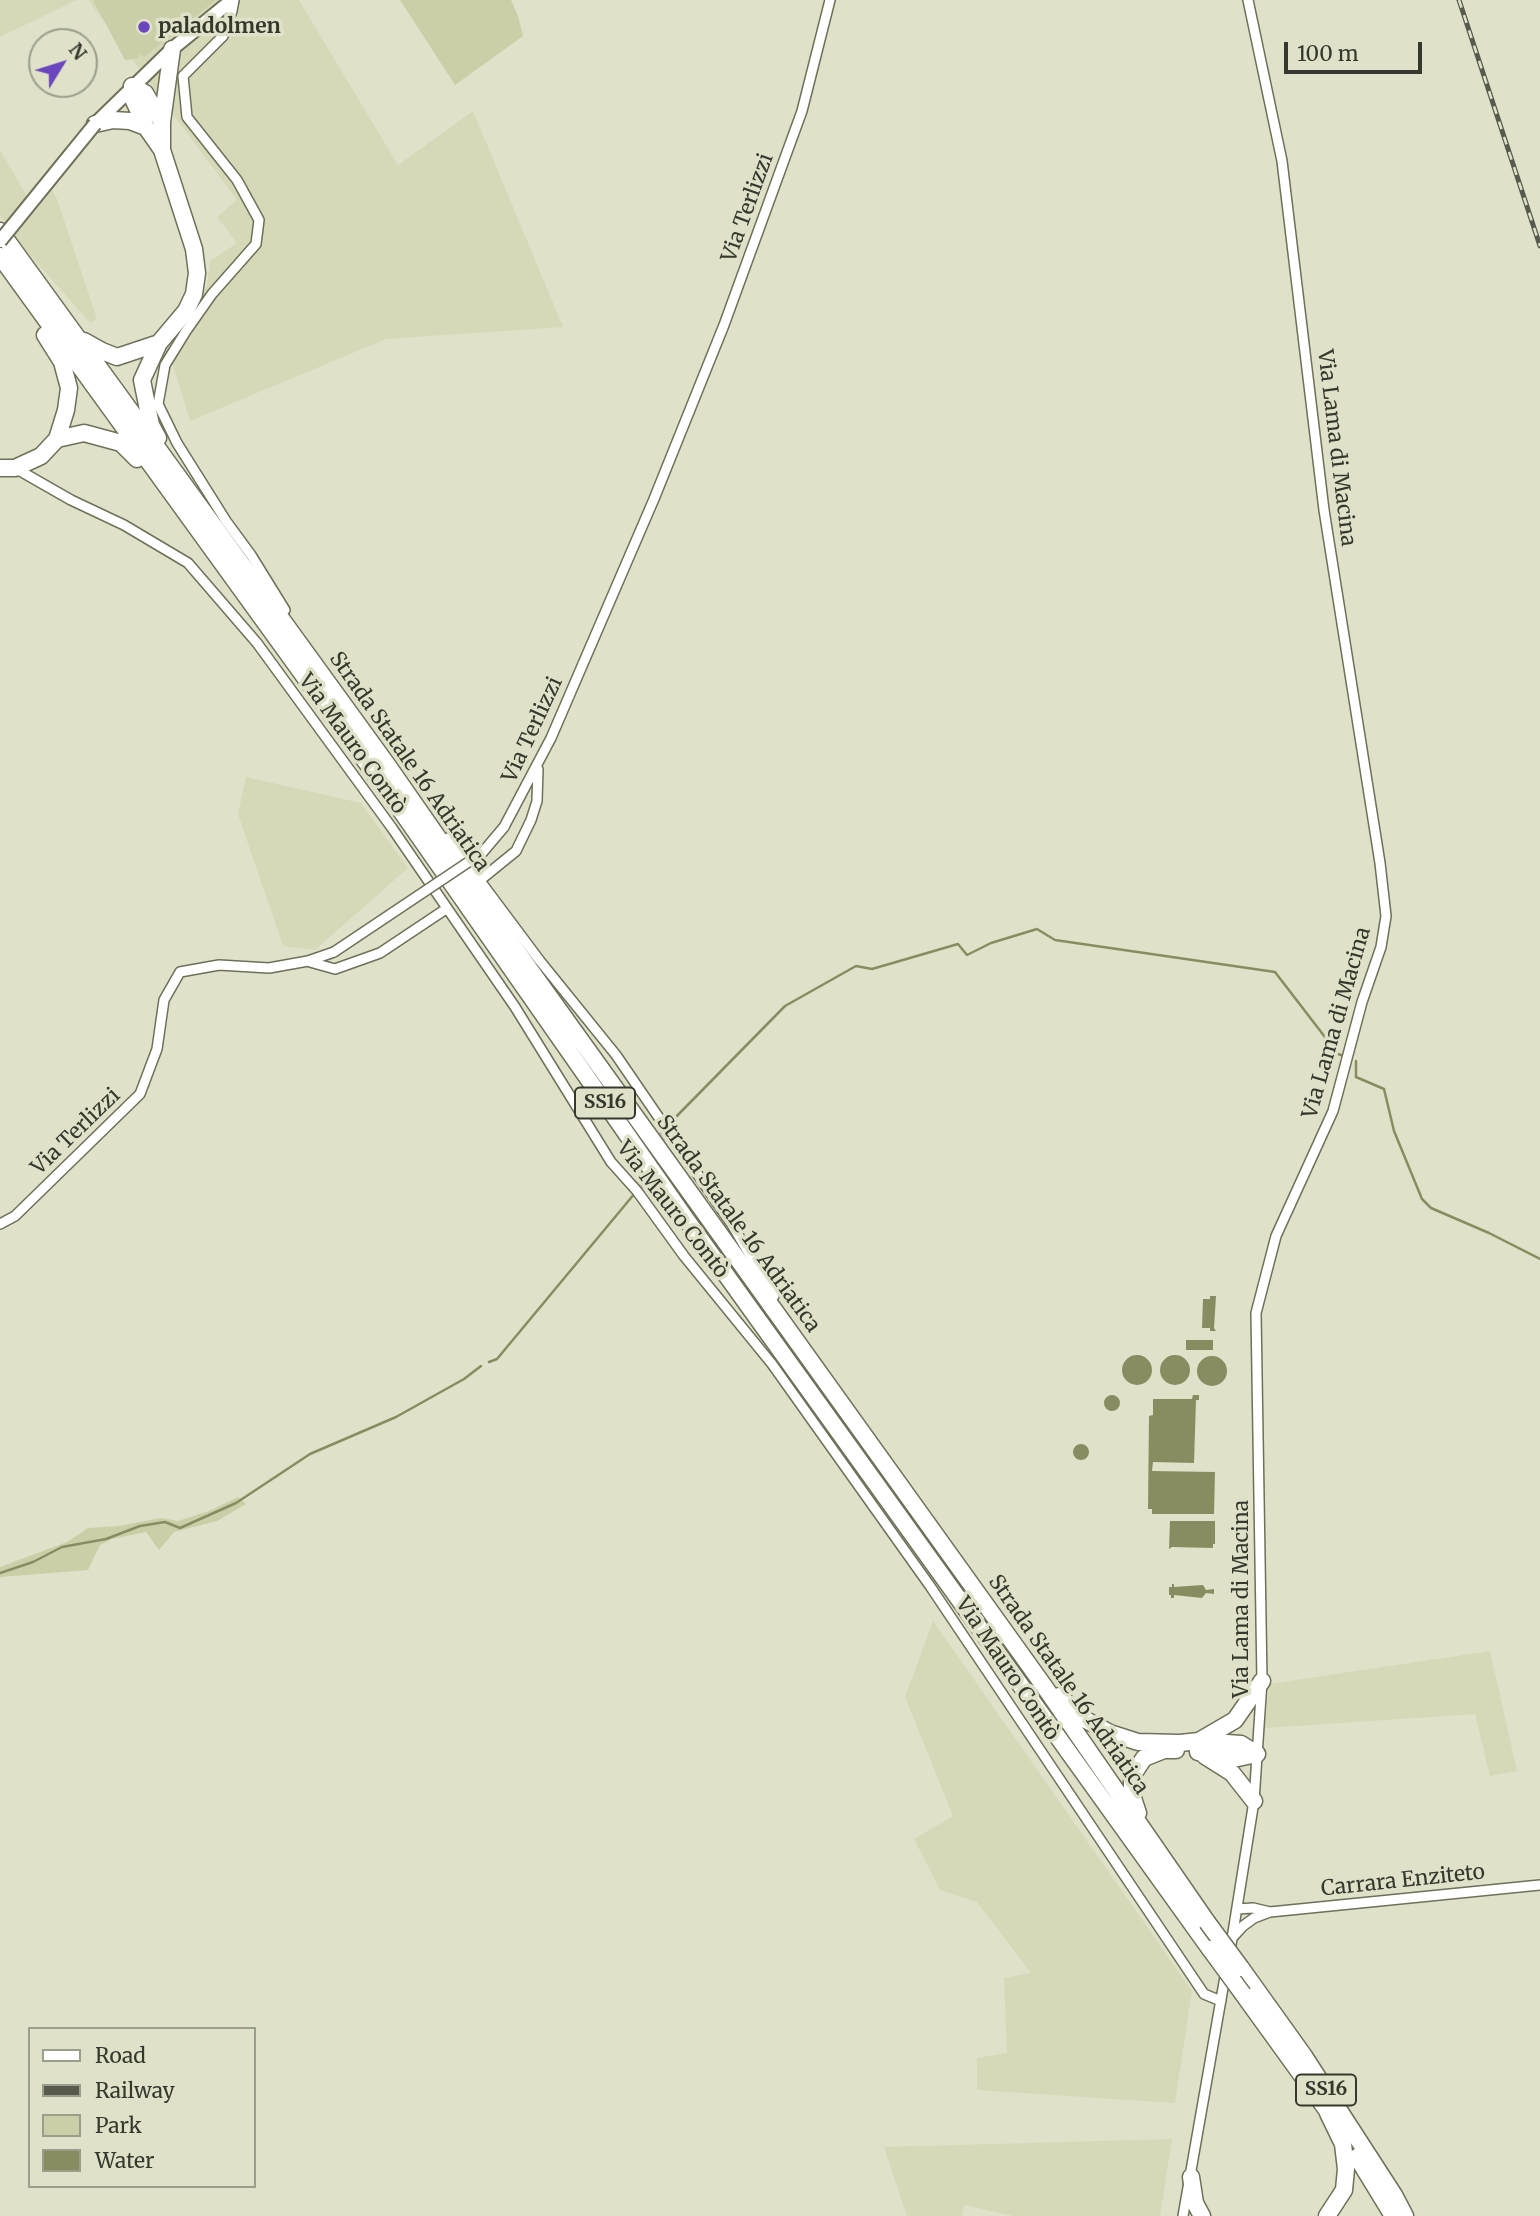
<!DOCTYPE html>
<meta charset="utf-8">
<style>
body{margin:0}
#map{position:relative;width:1540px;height:2216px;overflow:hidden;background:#dfe2c8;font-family:Merriweather,serif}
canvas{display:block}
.legend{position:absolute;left:28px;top:2027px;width:228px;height:161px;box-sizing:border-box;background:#dfe2c8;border:2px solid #9b9e8a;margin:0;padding:9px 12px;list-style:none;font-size:21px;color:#36382d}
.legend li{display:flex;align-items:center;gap:14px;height:35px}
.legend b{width:35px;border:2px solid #9b9e8a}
.north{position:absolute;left:28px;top:28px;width:70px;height:70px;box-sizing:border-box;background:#dfe2c8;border:2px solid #9b9e8a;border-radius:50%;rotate:52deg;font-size:19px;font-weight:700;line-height:28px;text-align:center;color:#36382d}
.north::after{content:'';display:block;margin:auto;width:24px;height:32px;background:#6b45be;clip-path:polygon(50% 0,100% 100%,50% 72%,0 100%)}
.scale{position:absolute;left:1284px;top:42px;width:138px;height:32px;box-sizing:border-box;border:4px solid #36382d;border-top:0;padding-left:9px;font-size:21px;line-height:24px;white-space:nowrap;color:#36382d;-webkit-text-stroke:5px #dfe2c8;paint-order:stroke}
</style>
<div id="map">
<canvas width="1540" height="2216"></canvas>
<ul class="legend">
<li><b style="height:9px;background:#fff"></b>Road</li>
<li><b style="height:9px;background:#575a4c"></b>Railway</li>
<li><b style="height:19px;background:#cacfa7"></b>Park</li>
<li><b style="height:19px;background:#888d61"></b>Water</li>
</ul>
<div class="north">N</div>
<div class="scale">100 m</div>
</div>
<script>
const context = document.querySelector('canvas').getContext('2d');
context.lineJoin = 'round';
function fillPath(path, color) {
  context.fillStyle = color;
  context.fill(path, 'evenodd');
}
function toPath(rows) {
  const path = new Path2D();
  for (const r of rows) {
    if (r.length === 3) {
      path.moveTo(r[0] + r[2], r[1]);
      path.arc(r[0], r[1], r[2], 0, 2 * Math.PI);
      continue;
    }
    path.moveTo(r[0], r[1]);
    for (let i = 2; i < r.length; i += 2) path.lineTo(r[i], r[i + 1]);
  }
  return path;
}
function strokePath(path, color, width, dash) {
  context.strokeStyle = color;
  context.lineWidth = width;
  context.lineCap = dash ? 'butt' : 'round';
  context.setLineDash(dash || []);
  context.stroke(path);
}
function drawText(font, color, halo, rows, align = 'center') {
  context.font = font + ' Merriweather,serif';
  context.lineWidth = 7;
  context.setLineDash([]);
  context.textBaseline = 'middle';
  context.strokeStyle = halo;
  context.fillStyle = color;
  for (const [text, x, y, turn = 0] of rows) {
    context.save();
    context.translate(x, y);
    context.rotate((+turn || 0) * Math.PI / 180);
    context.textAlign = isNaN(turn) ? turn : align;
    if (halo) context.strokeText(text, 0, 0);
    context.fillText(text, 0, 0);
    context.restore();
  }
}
fillPath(toPath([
 [0,0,77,0,0,37],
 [88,0,299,0,398,165,473,111,563,327,386,339,190,421,170,356,207,286,210,261,237,243,217,217,237,200],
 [0,150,35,210,52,190,57,199,97,319,90,323,17,240,0,215],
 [246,777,361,803,408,868,315,950,283,946,238,814],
 [933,1621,1192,1991,1175,2103,977,2090,977,2058,1007,2053,1004,1978,1031,1973,977,1902,940,1890,914,1839,953,1816,905,1697],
 [1490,1651,1517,1771,1490,1776,1475,1714,1265,1728,1269,1684],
 [1172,2139,1160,2216,1013,2216,964,2205,962,2216,907,2216,884,2147]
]), '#d5d9b8');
fillPath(toPath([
 [93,0,216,0,144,57,141,54,136,59,125,60],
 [400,0,511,0,518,16,523,36,455,85],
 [238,1497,246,1504,217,1521,174,1532,159,1550,146,1532,112,1539,100,1545,88,1570,0,1577,0,1567,67,1542,88,1528,119,1526,161,1518,178,1521,209,1511]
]), '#cacfa7');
fillPath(toPath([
 [1210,1296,1216,1296,1214,1328,1216,1331,1210,1331,1210,1328,1202,1328,1203,1299,1210,1299],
 [1186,1340,1213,1340,1213,1350,1186,1350],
 [1175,1370,15],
 [1137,1370,15],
 [1212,1371,15],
 [1193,1395,1199,1395,1199,1400,1196,1400,1194,1463,1153,1462,1152,1471,1215,1472,1214,1514,1152,1514,1152,1509,1148,1509,1149,1416,1153,1415,1153,1399,1192,1399],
 [1112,1403,8],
 [1081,1452,8],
 [1170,1521,1215,1521,1215,1544,1213,1544,1213,1548,1172,1547,1169,1549],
 [1172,1584,1174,1584,1174,1587,1203,1585,1206,1590,1214,1589,1214,1594,1206,1593,1202,1598,1174,1595,1174,1598,1171,1598,1171,1595,1169,1595,1169,1587,1172,1587]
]), '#888d61');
strokePath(toPath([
 [1356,1061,1356,1077,1384,1089,1394,1131,1422,1199,1431,1208,1489,1233,1540,1259],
 [668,1125,785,1006,856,966,872,969,958,944,967,955,991,943,1037,929,1055,940,1275,972,1338,1054,1344,1056],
 [489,1362,497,1359,635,1193],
 [0,1573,33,1562,62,1547,106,1539,140,1526,165,1522,180,1528,236,1503,310,1454,396,1417,464,1379,481,1366]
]), '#888d61', 2.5);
strokePath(toPath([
 [637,1191,666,1128]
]), '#bdc0a9', 9, [9, 4.5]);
const minor = toPath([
 [234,0,232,11,223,36,183,76,187,117,237,180,259,220,256,244,212,294,186,331,165,365,158,404,177,443,226,521,251,555,285,610],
 [15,468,71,500,124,525,188,563,257,643,392,828,515,1007,611,1162,637,1191,684,1256,772,1364,930,1586,1204,1994,1221,2001],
 [504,827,551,738,654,499,724,325,802,111,830,0],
 [448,838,540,961,616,1055,731,1223,774,1296],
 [479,881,516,851,531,820,537,801,538,769],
 [310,962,335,969,380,953,446,909],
 [0,1224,15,1216,140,1094,157,1049,164,1000,180,972,219,965,269,968,308,961,334,952],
 [1237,1909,1253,1908,1270,1912],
 [1233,1937,1243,1926,1254,1918,1270,1912,1540,1885],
 [1230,1951,1254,1801,1262,1681,1256,1313,1276,1236,1333,1111,1362,1002,1381,947,1386,916,1380,863,1324,510,1282,161,1248,0],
 [1183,2216,1226,1971]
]);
const tertiary = toPath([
 [95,124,172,49,232,0]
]);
const trunk = toPath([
 [162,122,145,93,132,86,133,99,146,127,162,150],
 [95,124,113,120,130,121,146,127],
 [0,231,386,763,531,971,1044,1686,1207,1922],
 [0,256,390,795,686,1219,1210,1949],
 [84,341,102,351,117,357,159,343],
 [158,438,151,425,142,380,159,343,186,311,194,294,197,273,194,249,162,150,162,122,172,49],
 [57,439,84,433,121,443,137,459],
 [0,468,15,468,41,456,57,439,66,410,69,388,62,362,45,335],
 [1059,1696,1084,1719,1110,1733,1138,1742,1180,1743,1199,1741,1241,1744,1257,1754],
 [1199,1741,1235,1720,1262,1681],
 [1198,1752,1238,1758,1257,1754],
 [1205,1756,1232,1773,1254,1801],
 [1138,1813,1132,1795,1132,1776,1144,1758,1164,1750,1176,1750],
 [1241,1968,1304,2056,1394,2195,1405,2216],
 [1243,1994,1334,2120],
 [1357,2157,1393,2216],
 [1191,2177,1195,2203,1202,2216],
 [1327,2216,1344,2190,1346,2169,1343,2144,1328,2113]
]);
strokePath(minor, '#6e7059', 12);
strokePath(tertiary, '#6e7059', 16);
strokePath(trunk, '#6e7059', 19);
strokePath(minor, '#fff', 9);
strokePath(tertiary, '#fff', 12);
strokePath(trunk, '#fff', 16);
const rail = toPath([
 [1459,0,1540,246]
]);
strokePath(rail, '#575a4c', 5);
strokePath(rail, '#dfe2c8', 2.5, [8]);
const minorBridge = toPath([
 [334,952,482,853,504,827]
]);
const tertiaryBridge = toPath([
 [0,241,95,124]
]);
const trunkBridge = toPath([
 [1207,1922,1241,1968],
 [1210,1949,1243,1994]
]);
strokePath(minorBridge, '#6e7059', 12, []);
strokePath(tertiaryBridge, '#6e7059', 16, []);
strokePath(trunkBridge, '#6e7059', 19, []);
strokePath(minorBridge, '#fff', 9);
strokePath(tertiaryBridge, '#fff', 12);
strokePath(trunkBridge, '#fff', 16);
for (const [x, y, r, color] of [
 [144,27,7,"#6b45be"]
]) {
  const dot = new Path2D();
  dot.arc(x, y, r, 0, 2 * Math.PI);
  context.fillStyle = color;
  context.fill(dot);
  strokePath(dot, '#dfe2c8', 2.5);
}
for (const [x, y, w] of [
 [605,1103,60],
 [1326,2090,60]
]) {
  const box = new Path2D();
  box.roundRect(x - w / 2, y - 15.5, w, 31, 5);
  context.fillStyle = '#dfe2c8';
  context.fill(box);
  strokePath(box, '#36382d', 2);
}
drawText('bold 19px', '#36382d', null, [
 ["SS16",605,1103],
 ["SS16",1326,2090]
]);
drawText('bold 21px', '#36382d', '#dfe2c8', [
 ["paladolmen",158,27]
], 'left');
drawText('21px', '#36382d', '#dfe2c8', [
 ["Via Terlizzi",748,208,-70],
 ["Via Lama di Macina",1336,448,83],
 ["Via Terlizzi",533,730,-65],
 ["Via Mauro Contò",352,744,54],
 ["Strada Statale 16 Adriatica",409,762,55],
 ["Via Lama di Macina",1337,1023,-74],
 ["Via Terlizzi",76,1132,-44],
 ["Via Mauro Contò",672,1210,52],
 ["Strada Statale 16 Adriatica",738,1224,54],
 ["Via Lama di Macina",1242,1599,-90],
 ["Via Mauro Contò",1007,1669,56],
 ["Strada Statale 16 Adriatica",1068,1685,55],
 ["Carrara Enziteto",1403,1881,-6]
]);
</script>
